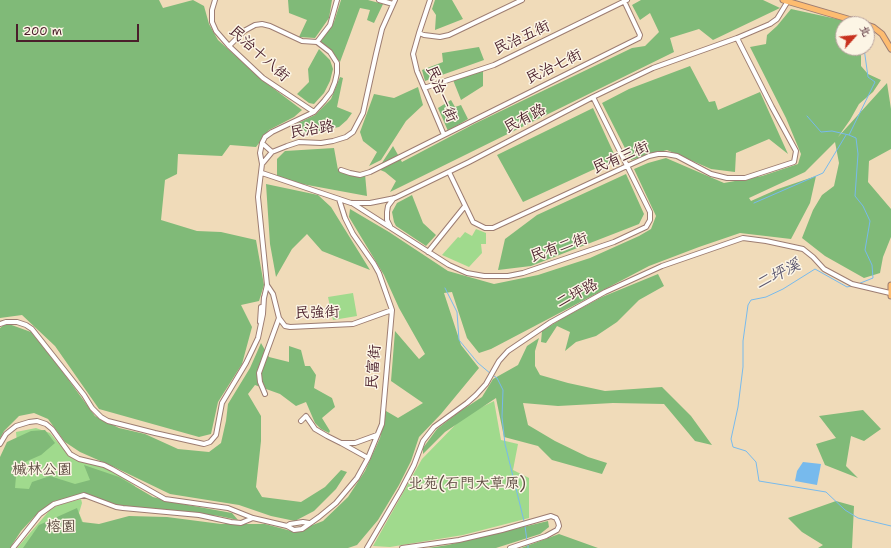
<!DOCTYPE html>
<meta charset="utf-8">
<style>
body{margin:0}
#map{position:relative;width:891px;height:548px;overflow:hidden;background:#f0dbb9;font-family:"Shantell Sans","LXGW WenKai TC",sans-serif}
canvas{display:block}
.north{position:absolute;left:835px;top:16px;width:40px;height:40px;box-sizing:border-box;background:#fcf5e5;border:1px solid #b59f9b;border-radius:50%;rotate:63deg;font-size:11px;font-weight:700;line-height:16px;text-align:center;color:#4a1f2b}
.north::after{content:'';display:block;margin:auto;width:14px;height:18px;background:#c8321e;clip-path:polygon(50% 0,100% 100%,50% 72%,0 100%)}
.scale{position:absolute;left:16px;top:24px;width:123px;height:18px;box-sizing:border-box;border:2px solid #4a1f2b;border-top:0;padding-left:5px;font-size:12px;line-height:14px;white-space:nowrap;color:#4a1f2b;-webkit-text-stroke:3px #fcf5e5;paint-order:stroke}
</style>
<div id="map">
<canvas width="891" height="548"></canvas>
<div class="north">北</div>
<div class="scale">200 m</div>
</div>
<script>
const context = document.querySelector('canvas').getContext('2d');
context.lineJoin = 'round';
function fillPath(path, color) {
  context.fillStyle = color;
  context.fill(path, 'evenodd');
}
function toPath(rows) {
  const path = new Path2D();
  for (const r of rows) {
    path.moveTo(r[0], r[1]);
    for (let i = 2; i < r.length; i += 2) path.lineTo(r[i], r[i + 1]);
  }
  return path;
}
function strokePath(path, color, width, dash) {
  context.strokeStyle = color;
  context.lineWidth = width;
  context.lineCap = dash ? 'butt' : 'round';
  context.setLineDash(dash || []);
  context.stroke(path);
}
function drawText(font, color, halo, rows, align = 'center') {
  context.font = font + ' "Shantell Sans","LXGW WenKai TC",sans-serif';
  context.lineWidth = 3;
  context.setLineDash([]);
  context.textBaseline = 'middle';
  context.strokeStyle = halo;
  context.fillStyle = color;
  for (const [text, x, y, turn = 0] of rows) {
    context.save();
    context.translate(x, y);
    context.rotate((+turn || 0) * Math.PI / 180);
    context.textAlign = isNaN(turn) ? turn : align;
    if (halo) context.strokeText(text, 0, 0);
    context.fillText(text, 0, 0);
    context.restore();
  }
}
fillPath(toPath([
 [476,229,486,233,486,244,481,244,482,253,469,267,442,255,458,237,460,238,465,232,472,236],
 [353,293,357,316,333,320,328,297],
 [494,401,501,440,518,444,513,470,529,478,529,518,463,535,390,547,373,546,422,459,464,416],
 [36,428,50,433,69,456,109,468,135,486,135,505,121,505,97,493,14,493,17,443,16,432],
 [81,499,82,503,79,513,94,548,17,548,49,511,58,505]
]), '#a0da8d');
fillPath(toPath([
 [0,0,159,0,163,8,193,0,204,6,209,24,218,40,261,79,302,110,294,117,269,130,256,147,230,145,222,156,178,154,177,174,165,180,161,220,197,231,221,232,256,240,264,285,259,301,241,305,252,327,242,364,218,402,211,434,199,437,99,409,55,346,22,315,0,318],
 [288,0,332,0,329,18,315,38,299,37,307,20,289,13],
 [341,0,368,0,383,4,374,23,367,20,370,10,360,8,340,62,320,41,334,22],
 [435,0,452,0,463,19,435,30,436,15,432,9],
 [641,0,763,0,780,8,713,40,699,29,670,38,674,52,390,192,396,181,385,172,378,169,393,146,402,162,474,124,632,48,645,46,659,32,650,13,640,20,632,5],
 [791,9,846,21,847,24,843,24,843,48,861,48,861,66,868,74,881,80,873,92,859,104,850,120,838,137,887,83,891,109,891,149,869,161,868,182,891,209,891,237,883,257,880,273,864,278,825,256,802,238,813,210,822,195,834,186,839,163,835,142,805,172,749,198,751,201,778,189,816,176,810,203,791,239,740,233,699,247,649,266,491,349,479,353,467,338,452,292,444,293,461,345,479,368,441,414,419,437,411,461,399,485,378,520,357,545,348,548,23,548,39,525,77,508,82,522,99,524,129,516,167,517,221,524,265,524,295,532,323,521,348,497,365,471,380,438,386,411,398,418,423,403,391,381,395,331,419,359,425,354,399,308,384,275,349,217,350,209,389,232,448,271,494,284,538,275,590,258,639,236,651,229,656,216,634,169,648,163,666,158,724,183,762,176,798,164,801,154,786,118,750,47,766,44,767,35,777,26],
 [479,47,484,60,425,81,422,70,443,62,442,53],
 [319,49,330,60,333,69,330,81,324,93,314,104,309,103,297,94,309,82,308,69],
 [690,66,709,102,715,101,718,110,760,92,788,154,769,139,736,153,735,172,711,169,667,150,631,160,602,103,629,89],
 [483,71,483,86,461,100,453,80],
 [340,77,343,78,337,107,352,113,347,120,339,127,320,131,298,133,290,127,315,115,331,99],
 [418,87,423,105,406,121,381,160,369,166,377,152,363,141,360,132,374,94,394,98],
 [451,100,455,107,461,105,468,119,448,131,438,108],
 [593,108,615,156,610,162,523,202,497,155],
 [334,148,338,170,365,174,367,196,302,184,277,176,277,159,285,151],
 [626,174,644,214,639,224,531,266,498,270,505,239,537,215],
 [266,184,318,195,331,207,370,270,322,251,307,234,292,249,276,277,270,244],
 [412,195,423,223,436,235,426,246,396,226,394,222,392,212,397,203],
 [658,274,664,286,639,300,617,322,596,336,576,342,565,351,570,332,557,326,546,343,541,342,542,331,563,318,602,297],
 [6,323,31,332,57,364,95,416,119,428,145,434,178,449,209,452,221,443,226,421,228,404,250,368,261,343,269,357,289,362,289,346,301,350,305,366,310,366,316,375,314,388,332,398,335,407,322,418,330,431,329,433,321,429,315,423,306,402,296,406,280,394,255,385,248,394,261,416,261,441,256,487,262,497,301,502,325,487,341,470,347,472,336,489,314,511,295,521,271,516,239,505,170,494,114,467,80,452,65,442,48,419,34,413,19,416,4,431,0,439,0,328],
 [539,338,535,351,535,366,540,375,568,383,605,391,662,387,691,416,712,445,695,441,664,404,613,403,558,406,523,403,528,425,555,441,588,457,607,463,602,474,552,460,538,446,504,437,496,398,445,432,423,454,423,448,437,429,459,412,482,397,493,379,518,365,527,346],
 [863,410,881,429,864,441,851,436,846,466,858,478,825,465,816,444,836,438,819,416],
 [45,430,55,443,41,455,25,462,16,476,15,488,29,489,32,482,50,476,75,484,90,480,84,465,119,477,153,497,177,503,232,513,238,520,219,516,116,505,89,497,54,501,34,517,21,531,10,548,0,548,0,457,7,442,31,431],
 [836,501,854,506,852,548,818,548,823,545,802,532,788,518],
 [548,521,549,527,540,534,496,548,428,548,448,545],
 [559,534,598,548,521,548]
]), '#80ba78');
fillPath(toPath([
 [803,462,821,464,817,485,795,481,797,471]
]), '#77baed');
strokePath(toPath([
 [807,116,821,132,832,131,849,135],
 [754,203,823,173,846,135],
 [858,284,873,278,872,265,865,250,870,221,863,206,855,196,858,154,856,138,849,135,875,82,868,77,864,48],
 [851,286,847,287,815,269,783,289,766,297,751,300,748,305,743,341,743,367,738,407,731,439,733,447,746,451,756,462,759,481,826,492,845,510,858,518,891,526],
 [445,288,457,312,459,340,478,363,491,374],
 [494,376,497,378,503,390,502,417,505,444,524,521],
 [525,526,527,541],
 [528,544,528,548]
]), '#77baed', 1);
const minor = toPath([
 [215,0,212,10,212,22,216,31,229,46,263,78,314,112],
 [379,0,393,4],
 [419,33,424,35,440,37,449,35,522,0],
 [317,42,330,25,337,0],
 [229,46,244,31,255,25,262,24,270,26,302,41,317,42,330,52,337,63,337,73,335,82,331,92,324,101,314,112,272,132,265,137,262,143,260,153,262,164],
 [424,88,494,65,627,0],
 [444,135,639,38,640,35,624,1],
 [262,143,272,152],
 [341,170,350,173,360,175,370,172,444,135,417,71,413,54,419,33,430,0],
 [449,172,473,222,485,228,493,228,627,166,649,156,658,154,666,154,677,156,711,174,727,178,745,178,794,162,796,151,772,107,737,38],
 [262,173,351,203,370,203,395,198,469,162,593,97,653,68,737,38,770,24,777,19,788,1],
 [352,203,449,265,467,273,484,276,508,276,523,273,614,242,646,227,650,220,650,212,593,97],
 [390,226,387,220,387,212,388,206,394,198],
 [428,252,465,206],
 [267,285,273,294,279,318,285,326,290,327,353,324,392,310],
 [264,298,267,285,258,197,262,164,272,152,287,146,299,142,321,143,333,141,346,137,353,132,363,113,376,54,382,29,395,0],
 [260,322,261,307],
 [0,324,6,322,17,322,26,325,32,329,84,395,92,408,101,417,108,421,155,433,204,444,210,442,216,435,222,403,246,363,258,338,263,314,264,297],
 [265,394,260,382,259,373,279,318],
 [301,421,306,416,315,429,327,436,341,443,355,443,377,435],
 [341,443,368,458],
 [0,444,6,434,16,426,29,422,37,421,46,424,52,429,70,454,79,459,104,465,112,469,165,499,228,508,253,518,287,526,294,530,302,529,319,517,336,503,357,478,368,458,382,424,392,310,379,273,374,264,353,234,345,218,339,199],
 [287,526,290,524,303,522,309,523],
 [13,548,40,514,54,504,84,495,116,507,123,508,199,515,231,522,241,523,253,518],
 [367,548,401,490,414,465,423,441,434,427,467,403,476,395,486,384,499,361,508,351,551,322,605,292,662,266,743,238,766,241,803,249,813,257,824,269,852,284,890,293],
 [402,548,459,540,502,530,551,516,556,518,558,522,559,526,557,530,546,536,510,548]
]);
const major = toPath([
 [783,0,865,24],
 [867,25,873,27,882,34,891,49],
 [891,285,891,296]
]);
strokePath(minor, '#9d7d72', 6);
strokePath(major, '#9d7d72', 7);
strokePath(minor, '#fff', 4);
strokePath(major, '#fdbc70', 5);
drawText('15px', '#4a1f2b', '#fcf5e5', [
 ["民治五街",522,38,-25],
 ["民治十八街",259,54,42],
 ["民治七街",554,67,-26],
 ["民治一街",441,94,68],
 ["民有路",525,119,-28],
 ["民治路",312,130,-9],
 ["民有三街",621,158,-23],
 ["民有二街",559,248,-19],
 ["二坪路",577,294,-28],
 ["民強街",317,313,-2],
 ["民富街",374,367,-85]
]);
drawText('15px', '#604e44', '#fcf5e5', [
 ["槭林公園",42,470],
 ["北苑(石門大草原)",467,484],
 ["榕園",61,527]
]);
drawText('italic 16px', '#5a556f', '#fcf5e5', [
 ["二坪溪",778,275,-27]
]);
</script>
